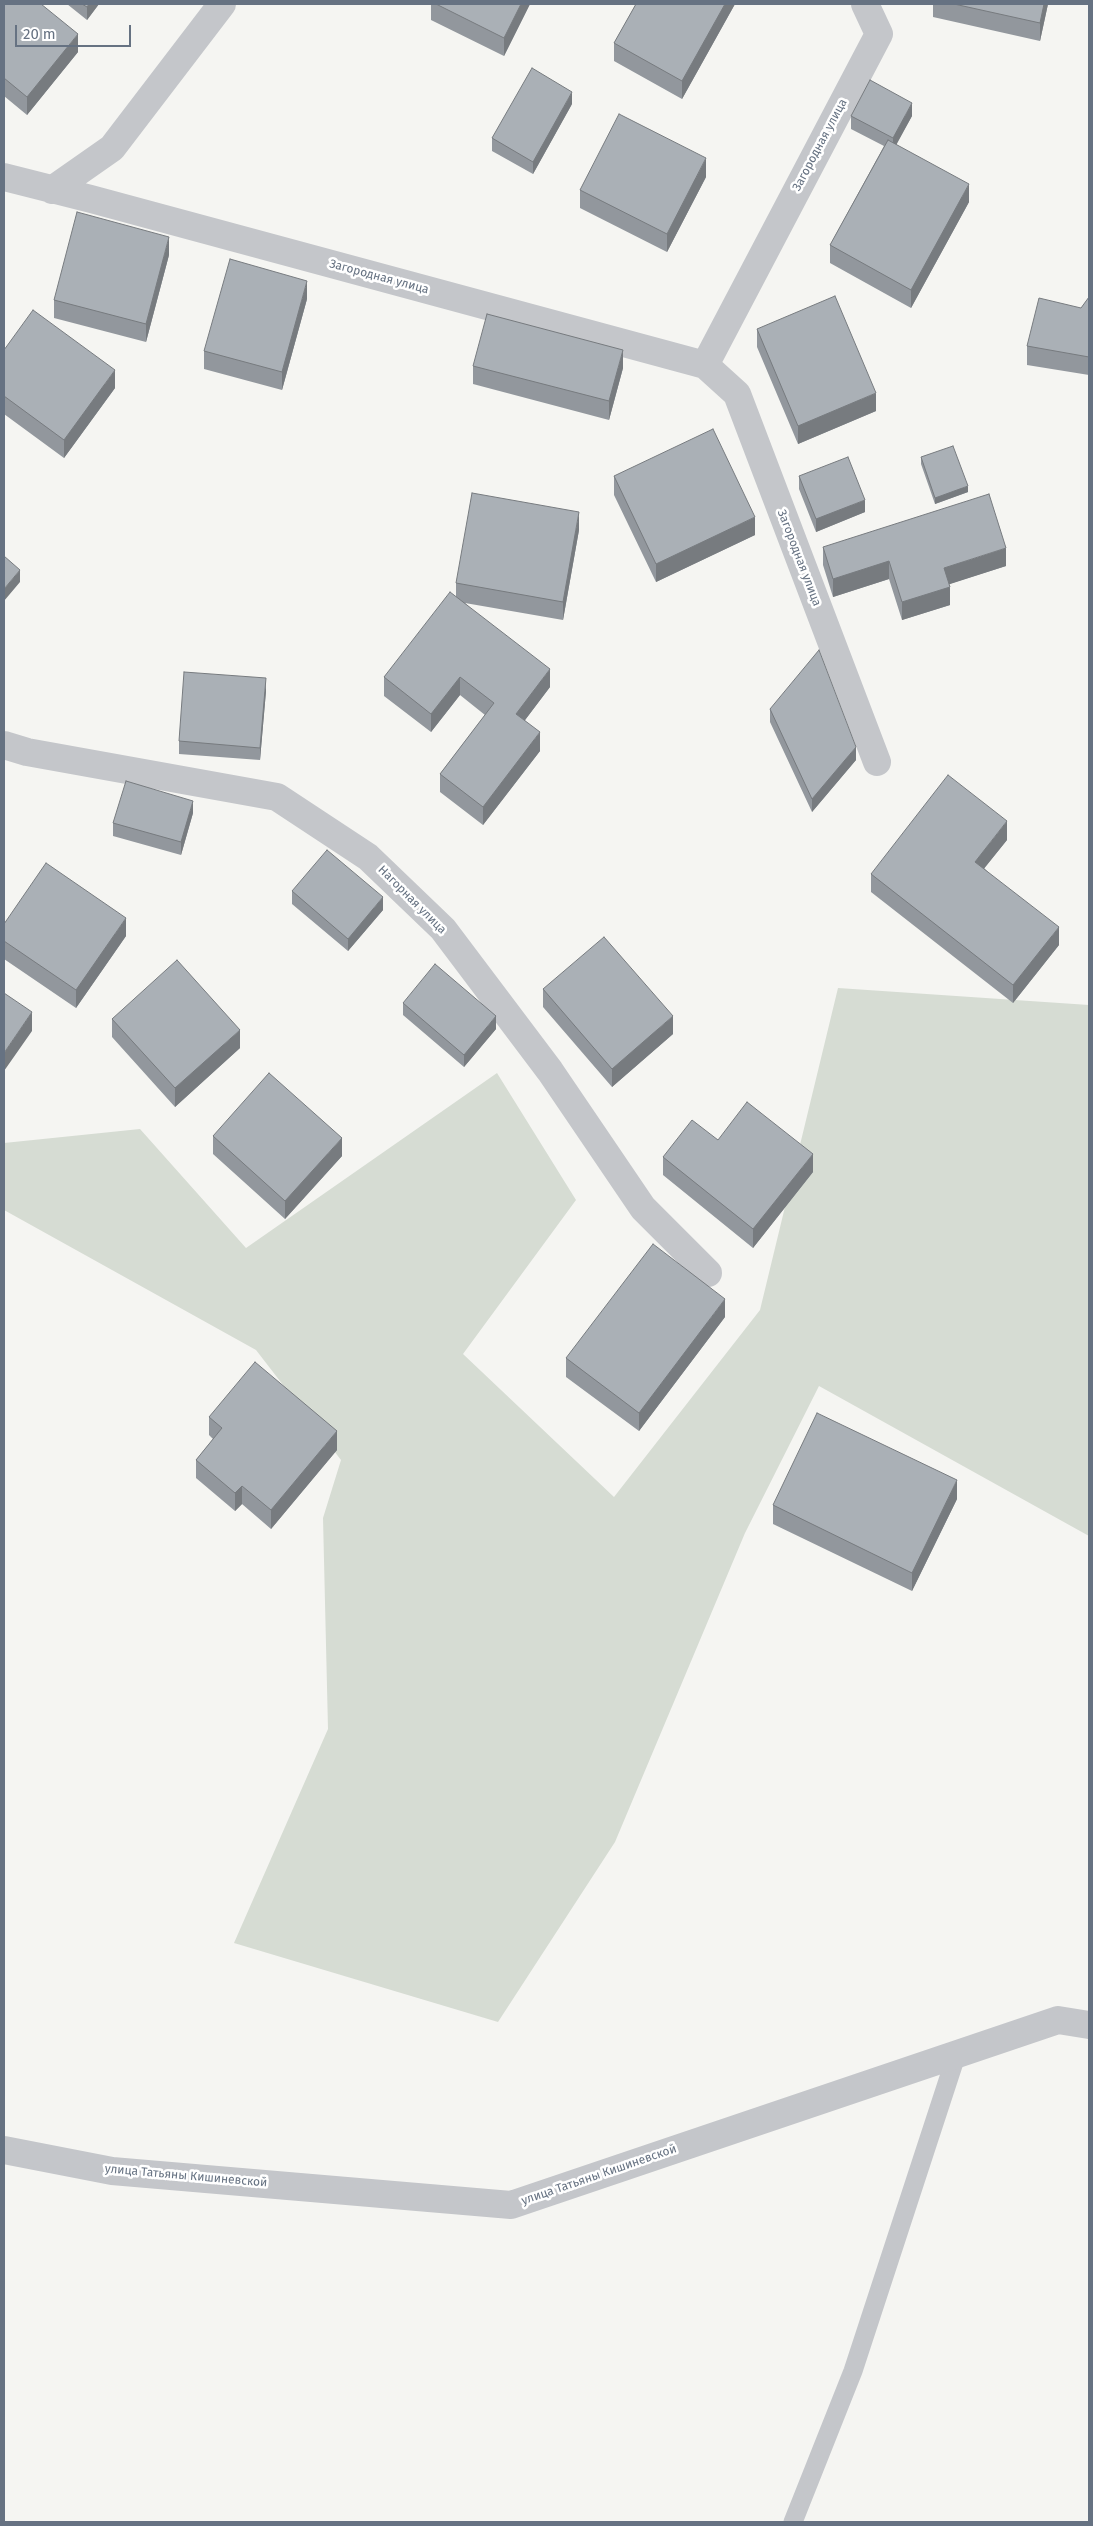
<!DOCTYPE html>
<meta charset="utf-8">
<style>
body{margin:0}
#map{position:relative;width:1093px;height:2526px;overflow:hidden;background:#f5f5f2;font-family:"Fira Sans",sans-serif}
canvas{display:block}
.frame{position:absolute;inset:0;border:5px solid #667282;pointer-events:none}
.scale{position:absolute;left:15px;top:25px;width:116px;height:22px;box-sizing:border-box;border:2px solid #667282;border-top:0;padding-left:6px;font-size:15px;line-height:18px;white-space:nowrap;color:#667282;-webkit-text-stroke:4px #fff;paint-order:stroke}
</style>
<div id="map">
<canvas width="1093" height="2526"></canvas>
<div class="frame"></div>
<div class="scale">20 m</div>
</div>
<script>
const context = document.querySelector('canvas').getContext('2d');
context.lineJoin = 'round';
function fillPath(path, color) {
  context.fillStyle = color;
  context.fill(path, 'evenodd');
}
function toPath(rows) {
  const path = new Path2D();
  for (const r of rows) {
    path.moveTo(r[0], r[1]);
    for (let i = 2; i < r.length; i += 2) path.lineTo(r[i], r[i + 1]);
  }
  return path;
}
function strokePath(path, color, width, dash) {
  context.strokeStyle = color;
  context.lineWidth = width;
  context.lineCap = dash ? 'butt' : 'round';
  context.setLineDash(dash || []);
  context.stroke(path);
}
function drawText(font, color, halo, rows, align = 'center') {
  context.font = font + ' "Fira Sans",sans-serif';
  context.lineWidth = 5;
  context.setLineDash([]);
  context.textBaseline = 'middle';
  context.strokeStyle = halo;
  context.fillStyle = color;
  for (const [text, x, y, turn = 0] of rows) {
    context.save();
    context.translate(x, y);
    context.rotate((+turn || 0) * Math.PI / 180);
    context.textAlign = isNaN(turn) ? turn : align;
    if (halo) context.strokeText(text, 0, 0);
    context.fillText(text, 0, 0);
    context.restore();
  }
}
fillPath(toPath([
 [838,988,1089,1005,1089,1536,819,1386,745,1533,615,1842,498,2022,234,1943,328,1729,323,1518,341,1460,256,1350,4,1210,4,1143,140,1129,246,1248,497,1073,576,1200,463,1354,614,1497,760,1310]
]), '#d6dcd3');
strokePath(toPath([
 [793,2522,853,2371,957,2053]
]), '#c4c6ca', 19);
strokePath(toPath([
 [4,177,91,199,705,365,737,394,877,762],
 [52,190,112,148,222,4],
 [705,365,879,34,865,4],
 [4,745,27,752,277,797,368,857,443,929,550,1071,643,1208,708,1273],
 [4,2150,112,2171,511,2205,1058,2020,1089,2025]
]), '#c4c6ca', 28);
fillPath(toPath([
 [4,4,78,52,27,115,4,96],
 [67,4,99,4,87,20],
 [431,4,530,4,504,56,431,20],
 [636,4,735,4,682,99,614,61,614,43],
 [933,4,1048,4,1040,41,933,17],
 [572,104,533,174,492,151,492,138],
 [851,116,912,116,896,144,969,202,911,308,830,263,830,245,884,146,851,129],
 [706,177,667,252,580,208,580,190],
 [169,255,146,342,54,318,54,300],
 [1089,297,1089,375,1027,365,1027,346,1081,308],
 [307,299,282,390,204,369,204,351],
 [757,329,876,411,798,444,757,347],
 [4,350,115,388,64,458,4,414],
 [473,366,623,368,609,420,473,384],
 [921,457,968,492,935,504,921,464],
 [614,476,755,535,656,582,614,495],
 [799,476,865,512,816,532,799,489],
 [579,530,563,620,465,603,550,687,525,720,540,751,483,825,440,792,440,774,485,715,460,695,431,732,384,696,384,677,456,596,456,583],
 [823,547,1006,566,949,584,950,605,902,620,889,579,833,597,823,565],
 [266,691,260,760,179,754,179,741],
 [770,709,856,760,812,812,770,722],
 [193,813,181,855,113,836,113,823],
 [1007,840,984,868,1059,945,1013,1003,871,892,871,874],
 [292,891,383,910,348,951,292,904],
 [4,924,126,936,76,1008,4,959],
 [543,989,673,1034,612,1087,543,1007],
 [403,1003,496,1029,464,1067,403,1015],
 [112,1019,240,1048,175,1107,112,1037],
 [213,1136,342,1156,285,1219,213,1154],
 [718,1140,813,1172,753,1248,663,1175,663,1157],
 [725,1317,639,1431,566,1377,566,1358],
 [209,1417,337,1450,271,1529,242,1504,235,1511,196,1478,196,1460,213,1439,209,1435],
 [957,1499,912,1591,773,1524,773,1505]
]), '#92979d');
fillPath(toPath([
 [89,4,99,4,87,20,87,7],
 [521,4,530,4,504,56,504,38],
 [725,4,735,4,682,99,682,81],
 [1044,4,1048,4,1040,41,1040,23],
 [78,34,78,52,27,115,27,97],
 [572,92,572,104,533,174,533,162],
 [912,103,912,116,893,151,893,138],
 [706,158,706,177,667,252,667,234],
 [969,184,969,202,911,308,911,290],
 [169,237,169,255,146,342,146,324],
 [307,281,307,299,282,390,282,372],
 [623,350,623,368,609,420,609,401],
 [115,370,115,388,64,458,64,440],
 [876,393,876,411,798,444,798,426],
 [968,486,968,492,935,504,935,498],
 [865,500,865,512,816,532,816,519],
 [579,512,579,530,563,620,563,602],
 [755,517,755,535,656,582,656,564],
 [1006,548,1006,566,944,586,944,568],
 [889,561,889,579,833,597,833,579],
 [20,570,20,582,4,601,4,589],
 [950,587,950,605,902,620,902,602],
 [550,669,550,687,516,732,516,714],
 [460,677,460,695,431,732,431,714],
 [266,678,266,691,260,760,260,748],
 [540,732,540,751,483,825,483,807],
 [856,747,856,760,812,812,812,799],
 [193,801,193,813,181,855,181,842],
 [1007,821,1007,840,975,880,975,862],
 [383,897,383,910,348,951,348,939],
 [126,918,126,936,76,1008,76,990],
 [1059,927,1059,945,1013,1003,1013,985],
 [32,1012,32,1031,4,1071,4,1053],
 [496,1016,496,1029,464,1067,464,1055],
 [673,1016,673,1034,612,1087,612,1069],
 [240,1030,240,1048,175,1107,175,1088],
 [342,1138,342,1156,285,1219,285,1201],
 [813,1154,813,1172,753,1248,753,1229],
 [725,1299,725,1317,639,1431,639,1413],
 [337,1431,337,1450,271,1529,271,1510],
 [957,1480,957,1499,912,1591,912,1573],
 [242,1486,242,1504,235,1511,235,1493]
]), '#777b7f');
const building = toPath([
 [4,4,41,4,78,34,27,97,4,78,4,4],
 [82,4,89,4,87,7,82,4],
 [436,4,521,4,504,38,436,4],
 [636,4,725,4,682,81,614,43,636,4],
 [954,4,1044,4,1040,23,954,4],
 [532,68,572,92,533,162,492,138,532,68],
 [870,80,912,103,893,138,851,116,870,80],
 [619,114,706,158,667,234,580,190,619,114],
 [888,140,969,184,911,290,830,245,888,140],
 [77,212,169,237,146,324,54,300,77,212],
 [230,259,307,281,282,372,204,351,230,259],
 [835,296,876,393,798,426,757,329,835,296],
 [1089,297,1089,357,1027,346,1039,298,1081,308,1089,297],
 [33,310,115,370,64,440,4,396,4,350,33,310],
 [487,314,623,350,609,401,473,366,487,314],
 [713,429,755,517,656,564,614,476,713,429],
 [953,446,968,486,935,498,921,457,953,446],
 [848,457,865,500,816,519,799,476,848,457],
 [472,493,579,512,563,602,456,583,472,493],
 [989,494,1006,548,944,568,950,587,902,602,889,561,833,579,823,547,989,494],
 [4,556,20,570,4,589,4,556],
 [450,592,550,669,516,714,540,732,483,807,440,774,494,703,460,677,431,714,384,677,450,592],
 [819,650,856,747,812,799,770,709,819,650],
 [184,672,266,678,260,748,179,741,184,672],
 [948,775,1007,821,975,862,1059,927,1013,985,871,874,948,775],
 [126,781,193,801,181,842,113,823,126,781],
 [327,850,383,897,348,939,292,891,327,850],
 [46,863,126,918,76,990,4,941,4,924,46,863],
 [604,937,673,1016,612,1069,543,989,604,937],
 [177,960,240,1030,175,1088,112,1019,177,960],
 [435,964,496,1016,464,1055,403,1003,435,964],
 [4,993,32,1012,4,1053,4,993],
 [269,1073,342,1138,285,1201,213,1136,269,1073],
 [747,1102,813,1154,753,1229,663,1157,692,1120,718,1140,747,1102],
 [653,1244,725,1299,639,1413,566,1358,653,1244],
 [255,1362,337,1431,271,1510,242,1486,235,1493,196,1460,222,1428,209,1417,255,1362],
 [817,1413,957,1480,912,1573,773,1505,817,1413]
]);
fillPath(building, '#aab0b6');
strokePath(building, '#777b7f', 1);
drawText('12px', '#667282', '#fff', [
 ["Загородная улица",820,145,-62],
 ["Загородная улица",379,277,15],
 ["Загородная улица",799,558,69],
 ["Нагорная улица",412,900,45],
 ["улица Татьяны Кишиневской",599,2175,-19],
 ["улица Татьяны Кишиневской",186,2176,5]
]);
</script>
